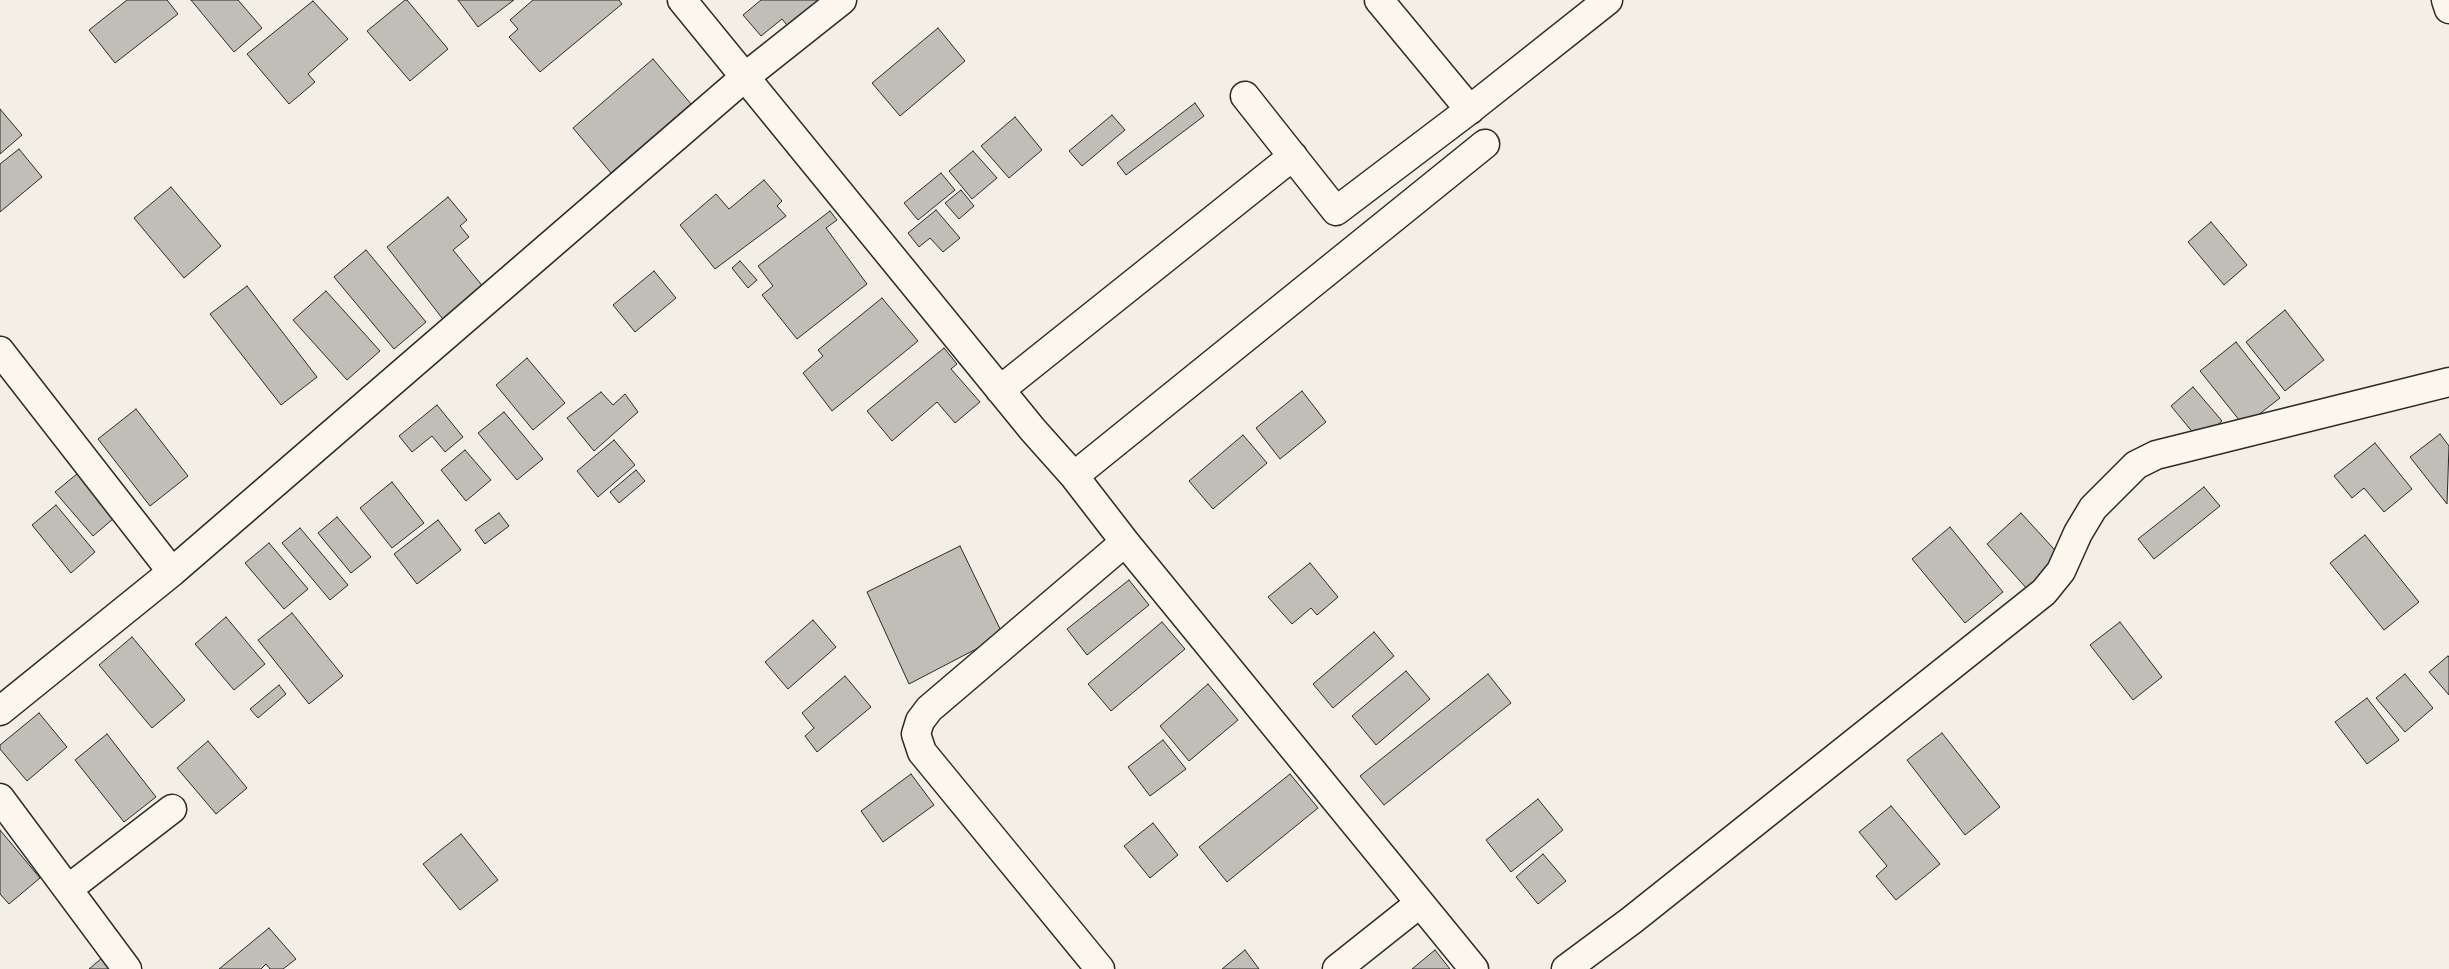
<!DOCTYPE html>
<style>
body{margin:0}
canvas{display:block;background:#f3efe4}
</style>
<canvas width="2449" height="969"></canvas>
<script>
const context = document.querySelector('canvas').getContext('2d');
context.lineJoin = 'round';
function fillPath(path, color) {
  context.fillStyle = color;
  context.fill(path, 'evenodd');
}
function toPath(rows) {
  const path = new Path2D();
  for (const r of rows) {
    path.moveTo(r[0], r[1]);
    for (let i = 2; i < r.length; i += 2) path.lineTo(r[i], r[i + 1]);
  }
  return path;
}
function strokePath(path, color, width, dash) {
  context.strokeStyle = color;
  context.lineWidth = width;
  context.lineCap = dash ? 'butt' : 'round';
  context.setLineDash(dash || []);
  context.stroke(path);
}
const building = toPath([
 [127,0,167,0,178,14,115,63,89,30,127,0],
 [191,0,238,0,262,28,234,52,191,0],
 [405,0,407,0,448,49,410,81,367,31,405,0],
 [458,0,514,0,478,27,458,0],
 [533,0,619,0,622,4,540,72,509,37,518,29,510,20,533,0],
 [761,0,822,0,791,30,782,19,761,36,743,15,761,0],
 [313,1,348,39,308,74,315,82,289,104,247,54,313,1],
 [938,28,965,61,900,116,872,83,938,28],
 [653,59,691,104,611,173,573,128,653,59],
 [1195,103,1204,116,1126,175,1117,163,1195,103],
 [0,109,22,135,0,154,0,109],
 [1112,115,1125,130,1082,166,1069,151,1112,115],
 [1015,117,1042,150,1009,178,981,146,1015,117],
 [19,149,42,177,0,212,0,164,19,149],
 [973,151,997,178,972,199,949,171,973,151],
 [941,173,955,190,918,220,904,203,941,173],
 [764,180,782,201,777,206,786,216,715,269,680,225,716,194,729,209,764,180],
 [171,187,221,246,184,278,134,218,171,187],
 [961,190,974,206,959,219,945,203,961,190],
 [448,197,467,220,460,226,469,237,453,250,489,294,449,327,387,247,448,197],
 [936,210,960,238,943,252,930,238,919,247,908,233,936,210],
 [830,211,837,220,826,228,867,284,797,339,762,295,773,286,758,266,830,211],
 [2211,222,2247,265,2224,285,2188,242,2211,222],
 [366,250,426,322,394,349,334,277,366,250],
 [740,261,757,280,748,288,732,268,740,261],
 [654,271,676,298,635,332,613,305,654,271],
 [247,286,317,377,281,405,210,314,247,286],
 [326,291,380,351,347,380,293,320,326,291],
 [882,298,918,341,832,411,803,373,823,356,818,350,882,298],
 [2285,310,2324,360,2285,391,2246,342,2285,310],
 [2236,342,2280,398,2244,426,2200,371,2236,342],
 [944,348,957,364,951,369,980,402,955,423,937,402,892,441,867,411,944,348],
 [527,358,565,403,533,430,496,385,527,358],
 [2193,387,2222,421,2199,440,2171,406,2193,387],
 [1302,391,1326,422,1280,459,1256,428,1302,391],
 [601,392,613,405,625,394,638,412,594,451,567,418,601,392],
 [437,405,463,437,445,452,432,436,412,452,399,436,437,405],
 [136,409,188,476,150,506,98,439,136,409],
 [504,412,543,459,517,480,478,433,504,412],
 [2440,434,2449,446,2447,504,2410,457,2440,434],
 [1243,435,1267,463,1213,509,1189,481,1243,435],
 [614,440,635,465,598,497,577,471,614,440],
 [2375,443,2412,489,2384,512,2364,488,2352,498,2334,476,2375,443],
 [465,450,491,480,466,501,441,470,465,450],
 [83,469,120,513,93,536,55,492,83,469],
 [636,470,645,481,619,503,610,492,636,470],
 [392,482,424,523,392,548,360,508,392,482],
 [2204,487,2220,506,2154,559,2138,539,2204,487],
 [56,505,95,552,71,573,32,525,56,505],
 [499,513,509,526,485,544,475,530,499,513],
 [2021,513,2063,559,2028,590,1987,544,2021,513],
 [337,517,371,557,351,573,318,533,337,517],
 [438,520,461,550,417,584,394,554,438,520],
 [1950,527,2003,592,1965,623,1912,559,1950,527],
 [300,528,348,585,330,600,282,543,300,528],
 [2365,535,2419,602,2384,630,2330,563,2365,535],
 [269,543,308,589,284,609,245,563,269,543],
 [960,546,1003,635,909,684,867,592,960,546],
 [1310,563,1338,597,1317,615,1311,608,1292,624,1268,597,1310,563],
 [1129,580,1149,605,1087,655,1067,629,1129,580],
 [292,613,343,676,309,704,258,640,292,613],
 [226,617,265,664,234,690,195,644,226,617],
 [813,620,836,647,788,689,765,662,813,620],
 [1162,622,1185,649,1111,711,1088,684,1162,622],
 [2120,622,2162,677,2133,700,2090,645,2120,622],
 [1374,632,1394,656,1333,708,1313,684,1374,632],
 [132,637,185,700,152,728,99,665,132,637],
 [2448,656,2449,657,2449,695,2429,672,2448,656],
 [1406,671,1430,699,1376,745,1352,716,1406,671],
 [1488,674,1511,703,1384,805,1360,776,1488,674],
 [2405,674,2433,708,2405,732,2376,698,2405,674],
 [845,676,871,707,817,752,805,736,814,728,802,713,845,676],
 [1208,684,1238,720,1189,761,1160,726,1208,684],
 [279,685,286,694,258,718,250,709,279,685],
 [2367,698,2399,740,2367,764,2335,722,2367,698],
 [39,713,67,747,27,781,0,749,0,745,39,713],
 [1942,733,2000,807,1965,835,1907,760,1942,733],
 [107,734,156,797,124,822,75,760,107,734],
 [1163,740,1186,769,1150,796,1128,767,1163,740],
 [208,741,247,788,216,814,177,768,208,741],
 [911,774,934,805,883,842,861,811,911,774],
 [1290,774,1318,808,1227,882,1199,847,1290,774],
 [1538,799,1563,830,1511,872,1486,840,1538,799],
 [1891,806,1940,864,1896,900,1876,876,1887,866,1859,832,1891,806],
 [1153,823,1178,855,1150,878,1124,846,1153,823],
 [0,830,40,878,9,904,0,894,0,830],
 [461,834,498,880,460,910,423,864,461,834],
 [1543,854,1566,881,1538,904,1516,877,1543,854],
 [269,928,296,959,283,969,270,969,266,964,261,969,219,969,269,928],
 [1245,950,1259,969,1222,969,1245,950],
 [1435,950,1450,969,1412,969,1435,950],
 [109,952,118,969,89,969,109,952]
]);
fillPath(building, '#c0beb6');
strokePath(building, '#2b2b2b', 1);
const minor = toPath([
 [682,0,1033,430,1074,476,1125,542,1474,969],
 [1379,0,1470,110],
 [2446,0,2449,9],
 [1245,96,1336,211,1468,111,1608,0],
 [0,351,172,572],
 [1000,390,1293,156],
 [1074,476,1485,144],
 [0,711,172,572,745,77,842,0],
 [0,798,127,969],
 [68,889,172,809],
 [1100,969,922,752,916,734,920,721,929,709,1125,542],
 [1337,969,1420,903],
 [1566,969,1632,920,2044,592,2061,571,2078,533,2093,508,2136,465,2156,455,2449,382]
]);
strokePath(minor, '#2b2b2b', 31);
strokePath(minor, '#fbf7ec', 28);
</script>
